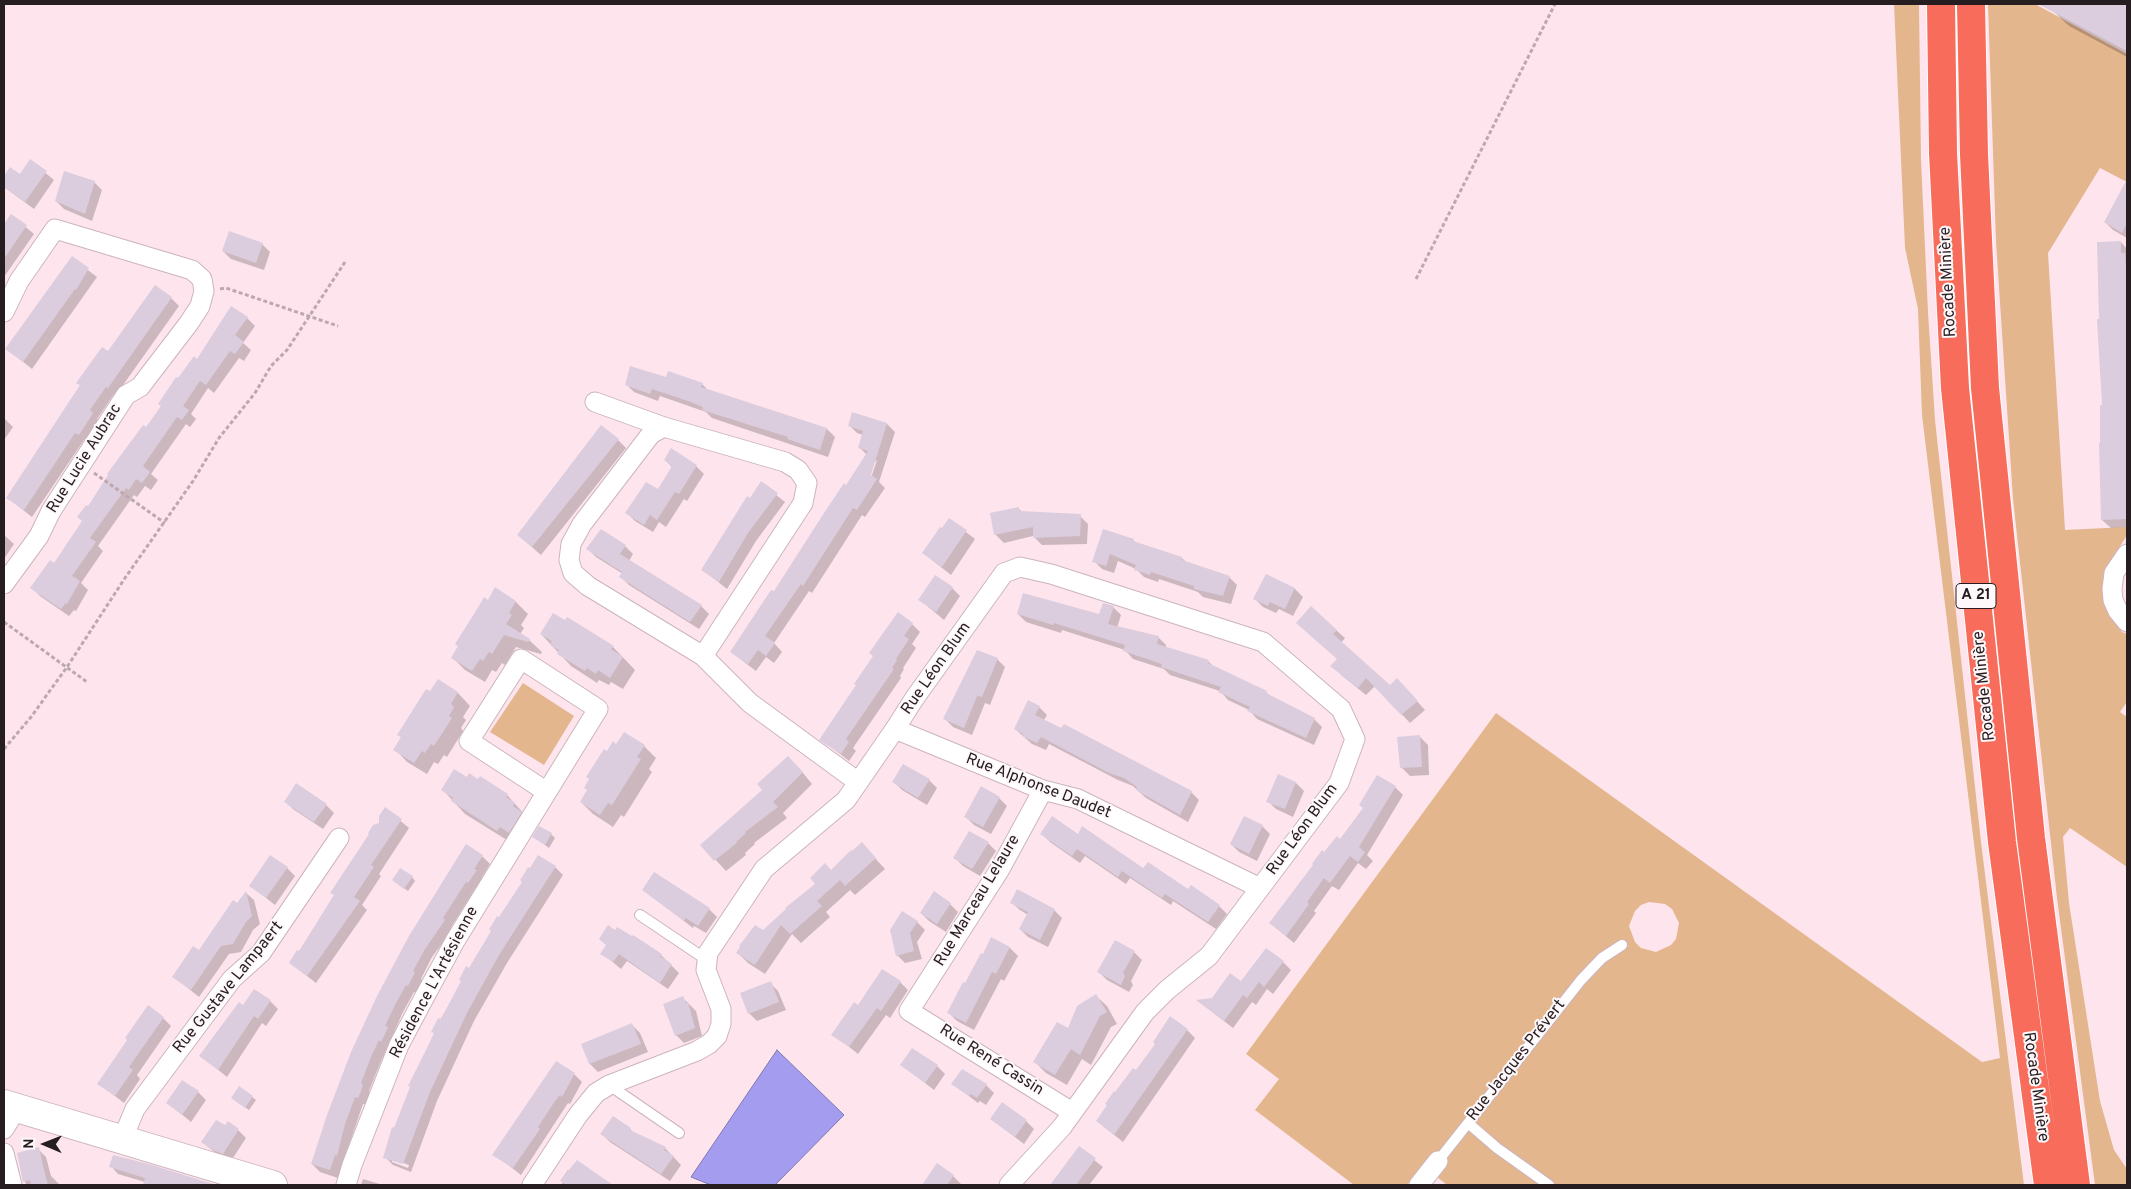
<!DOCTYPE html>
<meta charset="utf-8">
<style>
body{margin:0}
#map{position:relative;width:2131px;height:1189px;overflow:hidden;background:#fee5ed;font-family:Overpass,sans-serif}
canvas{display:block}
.frame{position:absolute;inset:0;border:5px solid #261d20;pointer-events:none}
.north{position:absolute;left:20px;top:1119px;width:50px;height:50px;-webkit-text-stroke:4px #fef8fa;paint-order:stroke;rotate:271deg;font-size:14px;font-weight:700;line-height:20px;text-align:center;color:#261d20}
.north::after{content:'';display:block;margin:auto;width:18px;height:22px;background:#261d20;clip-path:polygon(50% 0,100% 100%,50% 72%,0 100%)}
</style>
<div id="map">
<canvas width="2131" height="1189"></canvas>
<div class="frame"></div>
<div class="north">N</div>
</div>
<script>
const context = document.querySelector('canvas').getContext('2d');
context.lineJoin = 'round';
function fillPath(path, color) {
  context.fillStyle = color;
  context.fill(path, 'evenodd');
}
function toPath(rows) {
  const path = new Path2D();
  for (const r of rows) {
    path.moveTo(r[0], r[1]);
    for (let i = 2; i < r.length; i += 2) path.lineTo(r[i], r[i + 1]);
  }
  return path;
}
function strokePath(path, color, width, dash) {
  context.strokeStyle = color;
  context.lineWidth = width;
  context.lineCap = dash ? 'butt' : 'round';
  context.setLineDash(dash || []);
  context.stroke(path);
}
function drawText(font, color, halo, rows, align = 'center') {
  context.font = font + ' Overpass,sans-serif';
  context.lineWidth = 4;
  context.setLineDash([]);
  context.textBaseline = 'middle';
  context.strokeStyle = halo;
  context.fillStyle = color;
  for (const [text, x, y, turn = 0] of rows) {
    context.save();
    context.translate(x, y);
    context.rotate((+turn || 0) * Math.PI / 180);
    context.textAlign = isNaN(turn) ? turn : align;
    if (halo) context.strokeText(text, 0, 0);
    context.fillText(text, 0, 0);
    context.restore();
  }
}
fillPath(toPath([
 [1894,4,1919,4,1921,160,1928,312,1935,420,1981,842,2024,1185,1447,1185,1422,1165,1407,1185,1354,1185,1255,1110,1279,1079,1246,1054,1496,713,1982,1062,2000,1058,1922,415,1918,309,1905,248],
 [1649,902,1665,904,1672,909,1679,923,1676,939,1671,945,1656,952,1641,948,1635,942,1629,926,1635,911,1641,905],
 [1988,4,2035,4,2127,54,2127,182,2100,168,2048,253,2065,530,2127,527,2127,535,2124,540,2106,568,2102,588,2105,606,2112,619,2122,632,2127,634,2127,702,2120,712,2127,717,2127,867,2070,828,2063,837,2069,903,2100,1101,2114,1150,2127,1169,2127,1185,2095,1185,2057,898,2013,499,1996,242],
 [523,683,574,716,544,765,490,732]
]), '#e4b68e');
const water = toPath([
 [777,1050,844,1115,775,1185,711,1185,691,1177,777,1050]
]);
fillPath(water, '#a49cef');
strokePath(water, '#7e76b1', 1);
fillPath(toPath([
 [2057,4,2127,4,2127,57,2069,26,2053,11],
 [31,161,54,180,34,209,4,187,4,179,11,169,20,176],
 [94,182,102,190,92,221,64,209,56,201],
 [2123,190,2127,192,2127,238,2113,230,2105,222],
 [11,215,34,234,4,277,4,226],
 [2121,242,2127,249,2127,527,2111,528,2102,520,2104,406,2101,320],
 [262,244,270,252,264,270,231,259,223,251],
 [72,258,97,277,32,369,7,349],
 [171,298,179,306,116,395,114,394,97,419,100,422,87,442,84,440,32,517,8,498,81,386,78,383,108,353],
 [247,318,255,326,243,343,251,350,244,361,239,358,214,393,208,388,191,414,196,419,190,427,186,424,151,474,158,480,151,490,145,486,137,497,134,495,98,546,103,551,81,583,88,590,76,611,74,610,69,616,40,596,32,588,54,565,83,522,88,508,147,429,179,380,197,360],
 [667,379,702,384,710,392,827,429,835,437,828,457,712,418,706,412,660,396,658,401,634,392,626,384],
 [4,418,13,427,4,440],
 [887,424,895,432,879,482,885,488,865,517,862,515,812,593,809,591,774,643,782,652,774,663,766,657,756,671,731,652,774,593,867,455,859,447,863,435,857,433,849,425],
 [877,460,870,481,868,480,873,464],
 [618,440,626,448,541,555,518,535],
 [665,460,696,466,704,474,687,501,684,499,666,527,659,522,653,532,635,521,627,513,658,491,673,468],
 [761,483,785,502,756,541,727,589,703,570],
 [1018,508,1023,513,1080,516,1088,524,1087,544,1042,545,1033,536,1004,543,996,535,991,514],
 [949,519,975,539,951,575,923,553],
 [4,535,14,544,4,559],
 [1133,540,1137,544,1182,558,1187,563,1229,577,1237,585,1231,604,1203,597,1198,592,1159,579,1158,582,1144,577,1136,569,1118,561,1114,573,1102,569,1094,561],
 [625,546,633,554,629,561,701,606,709,614,699,629,629,585,621,577,623,574,596,557,588,549],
 [1266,576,1295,589,1303,597,1293,616,1279,609,1276,613,1263,607,1255,599],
 [952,588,960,596,944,620,920,600],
 [488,601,516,602,528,614,521,625,524,628,520,634,529,640,542,652,541,654,516,647,505,665,502,663,496,672,492,670,485,682,465,670,453,658],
 [1113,607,1121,615,1117,628,1158,637,1166,645,1166,648,1209,662,1214,667,1266,692,1272,698,1314,719,1322,727,1314,745,1257,719,1249,710,1228,700,1220,691,1170,675,1164,669,1133,659,1125,650,1062,630,1061,633,1026,622,1018,614,1099,616],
 [1311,608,1345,638,1341,643,1390,687,1405,688,1425,710,1410,723,1375,686,1366,695,1340,674,1338,659],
 [566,622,613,647,635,670,623,689,611,682,609,685,599,680,597,683,571,666,541,634],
 [912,624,920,632,912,644,916,648,903,668,904,669,900,676,901,678,853,748,856,751,849,761,821,739,858,685],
 [997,659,1005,667,990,705,985,703,972,735,953,727,945,719],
 [438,681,458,693,470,706,463,717,466,720,461,728,463,731,447,757,444,755,438,764,434,762,427,774,407,762,395,749,402,738,399,735],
 [1039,707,1047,715,1044,720,1191,792,1199,800,1188,822,1146,798,1133,786,1118,780,1049,744,1046,750,1032,744,1015,729],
 [1420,737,1428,745,1429,775,1410,776,1402,768],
 [617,746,644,746,656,758,649,769,652,772,624,817,621,815,613,827,593,814,581,802,607,752],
 [799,768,812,784,783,813,787,818,754,843,755,844,745,853,746,855,726,871,702,845],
 [1279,776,1296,783,1304,791,1293,817,1276,809,1268,801],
 [929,780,937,788,927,805,902,790,894,782],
 [1395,787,1403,795,1367,855,1373,861,1366,869,1358,863,1339,890,1332,886,1314,911,1316,913,1294,943,1270,923,1325,854],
 [443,790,507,795,526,816,510,842,465,814],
 [999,798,1007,806,991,834,974,825,966,817],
 [285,801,326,805,334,813,323,829,293,809],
 [386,809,409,828,379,874,381,876,362,905,367,910,316,983,290,963,299,953,371,834,381,824],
 [1262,826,1270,834,1257,861,1239,852,1231,844],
 [551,834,555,838,549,848,534,837],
 [1042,834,1078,836,1219,906,1227,914,1216,929,1173,901,1171,905,1130,878,1126,884,1085,856,1080,863,1050,842],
 [988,843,996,851,980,876,963,866,955,858],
 [862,844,885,869,855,895,850,890,826,912,830,917,801,943,792,934,765,974,748,963,738,953],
 [482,856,490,864,482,877,484,879,477,890,475,889,451,927,453,929,432,957,421,979,423,981,416,993,414,992,402,1014,393,1035,395,1036,389,1049,387,1048,379,1066,369,1091,371,1093,366,1105,363,1104,348,1148,350,1150,338,1178,320,1172,312,1164,352,1052],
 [555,867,563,875,507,963,474,1021,437,1101,411,1172,393,1165,385,1157,435,1034,433,1032,500,919],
 [392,1159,409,1165,408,1168,392,1162],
 [287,868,295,876,275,905,251,886],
 [655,873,709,909,717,917,706,933,694,926,693,928,644,890],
 [412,877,415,881,408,891,393,880],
 [246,893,254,900,260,924,253,930,241,952,229,954,199,997,174,977,199,952],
 [1011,902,1054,910,1062,918,1048,947,1028,937,1020,929,1028,915,1020,910],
 [950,904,958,912,946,932,929,921,921,913],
 [917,922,925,930,917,942,922,959,905,963,897,955,891,930],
 [615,932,632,938,633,936,661,955,679,973,668,989,627,961,621,969,602,953],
 [991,938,1010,948,1018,956,1004,981,1001,979,974,1030,957,1021,949,1013,984,956],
 [1134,952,1142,960,1131,981,1133,985,1129,992,1107,980,1099,972],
 [1283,962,1291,970,1273,994,1267,989,1256,1005,1252,1002,1233,1028,1198,1001,1212,999],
 [900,982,908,990,890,1018,886,1015,858,1054,833,1034,859,1007],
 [770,983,778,991,786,1010,757,1021,749,1013],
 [1096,996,1107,1006,1117,1024,1111,1027,1091,1065,1082,1059,1067,1085,1046,1073,1035,1062,1068,1030],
 [683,998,696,1011,702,1036,684,1043,676,1035],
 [270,1001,278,1009,266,1026,262,1023,227,1077,201,1056,243,1006],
 [163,1018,171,1026,137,1075,140,1079,124,1103,98,1083],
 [632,1025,640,1033,648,1052,598,1072,590,1064,583,1045],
 [1187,1030,1195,1038,1123,1142,1097,1121,1115,1094,1136,1072],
 [902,1065,937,1066,945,1074,934,1090],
 [574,1074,582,1082,570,1104,568,1103,521,1175,494,1154],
 [953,1084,986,1085,994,1093,986,1105,980,1101,978,1103],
 [239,1087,256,1100,249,1110,236,1101],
 [198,1092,206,1100,191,1122,168,1103],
 [991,1119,1026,1121,1034,1129,1024,1144],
 [225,1127,238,1130,246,1138,231,1161,222,1158,202,1142],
 [630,1129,635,1134,665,1148,681,1165,670,1181,610,1142,602,1134],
 [1079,1148,1103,1167,1089,1185,1053,1185],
 [38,1149,46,1157,51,1176,60,1185,26,1185,18,1154],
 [149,1165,215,1185,144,1185,145,1182,118,1174,111,1166],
 [938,1165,953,1176,961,1184,960,1185,924,1185],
 [568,1170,604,1181,609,1185,561,1185,563,1182,561,1180],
 [363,1179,383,1185,361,1185]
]), '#0003');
fillPath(toPath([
 [2038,4,2127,4,2127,51],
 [30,159,47,171,25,202,4,187,4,176,10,167,20,174],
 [64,171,95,181,85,214,55,201],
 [2127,179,2127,223,2122,233,2104,222],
 [11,214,27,225,4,259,4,224],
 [229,231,263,243,256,263,222,251],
 [2121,241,2121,253,2125,253,2127,285,2126,519,2101,520,2099,443,2100,443,2100,405,2102,405,2097,319,2099,319,2097,242],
 [72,256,89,268,76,290,75,289,23,362,5,349],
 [155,285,172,297,108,388,106,387,90,410,93,413,79,435,75,433,24,510,6,498,80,385,76,383,102,347,108,351],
 [231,306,248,317,235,335,244,342,235,354,230,351,206,385,200,381,183,406,189,410,182,420,177,417,143,466,150,472,142,483,136,479,129,490,126,488,90,538,96,542,72,576,80,581,67,604,66,603,61,609,30,588,50,560,54,563,82,521,77,517,86,505,88,506,108,475,107,474,143,425,146,427,161,406,158,404,176,377,178,378,194,356,197,359],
 [630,366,666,377,668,371,703,383,701,387,827,428,820,450,787,439,788,437,702,410,703,407,688,401,652,389,650,394,625,385],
 [852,412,887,423,871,475,877,479,857,510,853,508,803,586,801,584,765,636,775,643,766,656,758,650,748,664,730,652,771,590,774,591,824,513,844,483,846,485,868,451,858,448,863,431,848,426],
 [601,425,619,439,532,547,517,535],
 [671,448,697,465,679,494,675,492,657,520,650,515,644,525,625,513,646,482,658,489,672,466,664,460],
 [761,481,778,493,748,533,719,582,701,570,747,496,750,498],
 [1019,507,1019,511,1081,514,1080,536,1033,538,1033,527,994,535,990,513],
 [949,518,967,530,942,567,922,553,940,527,942,528],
 [601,529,626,545,620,554,702,605,690,622,619,577,622,572,586,549],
 [1103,529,1134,539,1133,541,1182,557,1182,560,1230,576,1223,596,1194,589,1194,586,1151,572,1150,575,1134,570,1136,565,1110,554,1106,566,1092,562],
 [1266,574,1295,588,1285,609,1270,602,1268,606,1253,599],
 [935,575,953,587,936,612,918,600],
 [495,587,516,601,509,613,512,615,506,624,530,639,528,642,504,635,492,654,489,652,483,661,480,659,472,671,451,658,458,646,455,644,479,606,484,597,488,600],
 [1023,593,1099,614,1103,603,1114,606,1108,624,1159,636,1157,644,1209,660,1208,663,1267,691,1266,693,1315,718,1306,738,1247,711,1250,707,1218,692,1221,687,1161,667,1162,664,1123,651,1125,645,1054,623,1053,625,1017,614],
 [1311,606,1337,630,1333,634,1390,685,1397,678,1418,701,1401,715,1366,678,1358,688,1330,666,1337,659,1296,623],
 [898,612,913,623,904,636,909,639,896,659,897,660,892,668,894,669,846,739,849,742,841,754,819,740,856,685,854,684,873,656,869,653],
 [553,613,565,620,567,617,585,628,614,646,611,649,623,657,610,678,598,670,596,674,587,668,585,671,557,654,559,650,550,645,552,641,540,634],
 [977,650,998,658,982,697,977,696,964,728,943,719],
 [438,679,458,692,451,704,454,707,449,716,452,718,434,746,431,744,425,753,422,751,414,763,393,750,401,737,397,735,426,689,430,691],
 [1028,700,1040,706,1035,715,1061,728,1064,724,1192,791,1180,815,1136,790,1137,787,1124,778,1109,773,1041,737,1037,743,1022,736,1023,734,1014,729],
 [624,732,645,745,637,757,641,759,612,805,608,803,600,815,580,802,587,790,584,788,589,779,586,777,604,749,607,751,613,741,616,744],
 [1420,735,1422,767,1400,768,1397,737],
 [788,756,803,772,773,802,778,807,745,832,746,833,736,842,737,843,714,861,700,845,762,790,757,784],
 [903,764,930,779,918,798,892,782],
 [454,769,467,777,469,773,478,779,480,776,508,794,506,797,515,803,513,806,522,812,509,833,500,827,497,831,451,801,453,798,441,790],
 [1278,774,1296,782,1285,809,1266,802],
 [1377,775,1396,786,1359,847,1365,852,1358,862,1350,856,1330,883,1324,878,1307,902,1309,904,1286,936,1269,923,1313,865,1312,864,1322,850,1324,852,1337,836,1340,839,1363,808,1359,805],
 [296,783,327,804,314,822,284,802],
 [981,786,1000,797,983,827,964,817],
 [385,807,402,819,371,865,374,867,354,897,360,901,307,976,289,963,297,950,299,951,334,895,330,893,369,834,368,833,373,825,379,823,379,816],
 [1052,816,1078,834,1082,826,1143,868,1148,862,1188,889,1191,885,1220,905,1208,922,1165,894,1162,898,1122,871,1118,877,1077,849,1072,856,1040,834],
 [1244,816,1263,825,1249,854,1230,844],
 [539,826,552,833,545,845,532,837],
 [969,831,989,842,972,869,953,858],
 [862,842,876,858,845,886,840,880,817,901,822,906,790,934,781,925,755,965,736,953,740,947,739,946,755,925,763,930,786,909,785,908,815,884,810,878,825,863,831,870,851,850,852,851],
 [466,844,483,855,474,869,477,870,468,883,466,882,443,918,445,920,425,949,413,971,415,972,408,986,406,985,395,1005,385,1026,388,1027,385,1034,381,1042,379,1040,371,1057,361,1083,363,1084,361,1091,358,1098,355,1097,345,1124,337,1156,335,1155,330,1170,311,1164,327,1115,351,1052,377,996,409,936],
 [270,855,288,867,266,898,249,886],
 [538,855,556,866,499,955,467,1013,430,1092,403,1164,383,1158,392,1127,394,1128,410,1087,408,1086,427,1048,434,1033,431,1032,438,1018,441,1019,461,981,459,980,466,966,469,968,491,931,489,929,493,923,497,916,499,917,522,882,520,880,524,874,528,867,530,868],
 [400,868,413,876,404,889,392,880],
 [654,872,710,908,698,926,686,918,684,921,642,890],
 [1017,889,1055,909,1040,940,1019,929,1028,912,1010,903],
 [246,891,252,916,246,922,233,944,221,946,191,990,172,977,193,946,199,950,233,900,237,903],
 [934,891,951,903,937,924,920,913],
 [902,911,918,921,910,933,914,951,896,956,890,930],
 [608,925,615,930,617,927,632,936,633,935,662,954,660,956,672,964,660,983,619,954,613,962,600,954,606,945,599,939],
 [991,937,1010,947,996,974,992,972,966,1023,947,1013,963,982,965,983,981,953,983,954],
 [1115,940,1135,951,1123,973,1125,976,1121,985,1097,972],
 [1266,948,1284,961,1264,987,1259,982,1247,998,1243,995,1224,1021,1196,1000,1212,998,1230,973,1241,981],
 [882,969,901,981,881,1011,877,1008,849,1047,831,1035,854,1002,858,1005],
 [771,981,779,1002,748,1014,740,993],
 [254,989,271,1000,258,1019,254,1016,218,1070,199,1056,239,1002,243,1005],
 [1096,994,1107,1012,1100,1016,1080,1055,1071,1049,1055,1075,1033,1062,1057,1022,1068,1028,1077,1006],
 [683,996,686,1003,688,1002,695,1028,675,1036,663,1004],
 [148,1005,164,1017,129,1067,133,1070,115,1096,97,1084,127,1040,125,1038],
 [1170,1016,1188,1029,1114,1135,1096,1121,1107,1105,1105,1104,1114,1091,1115,1092,1133,1068,1136,1070,1155,1044,1153,1042],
 [632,1023,641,1044,589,1064,581,1044],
 [912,1048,938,1065,925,1083,900,1065],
 [556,1061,575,1073,562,1097,560,1095,555,1101,538,1127,540,1129,513,1168,492,1155],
 [962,1069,987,1084,977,1098,971,1094,969,1096,951,1084],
 [182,1080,199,1091,182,1115,166,1103],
 [239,1086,253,1096,245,1108,231,1098],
 [1002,1102,1027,1120,1015,1137,990,1119],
 [613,1116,631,1128,630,1130,666,1147,664,1150,674,1156,661,1174,600,1134],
 [216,1120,225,1125,228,1121,239,1129,223,1154,213,1150,201,1142],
 [1079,1146,1096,1158,1076,1185,1050,1185],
 [39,1147,44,1170,48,1185,31,1185,30,1180,23,1182,17,1153],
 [113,1155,149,1164,216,1185,143,1185,145,1178,109,1167],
 [577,1160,613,1185,567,1185,560,1181],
 [937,1163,954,1175,947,1185,922,1185]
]), '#dbccde');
const lane = toPath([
 [640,915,707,960],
 [609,1085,679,1133],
 [1468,1123,1497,1148,1549,1185],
 [1438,1161,1581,980,1602,958,1622,945]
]);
const street = toPath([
 [4,312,19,281,55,229,192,270,202,279,204,291,200,306,189,323,140,387,126,395,51,511,39,536,4,584],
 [595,402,664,427],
 [2127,554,2114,573,2112,589,2113,600,2118,611,2127,622],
 [703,656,803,503,807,483,798,470,785,462,664,427,651,434,582,524,571,544,569,560,573,573,588,586,703,656,750,703,858,782],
 [895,729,1043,790,1078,799,1260,888],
 [1043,790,1000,869,909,1011,1072,1112],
 [4,1129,17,1108],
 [122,1140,135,1109,232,979,261,953,339,838],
 [4,1153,12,1185],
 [346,1185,352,1165,399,1045,425,996,455,941,598,709,521,659,469,741,547,792],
 [532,1185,578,1115,596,1093,609,1085,697,1051,709,1044,717,1036,721,1024,721,1009,706,970,708,953,764,869,846,800,895,729,914,699,1004,573,1020,567,1051,574,1263,642,1341,709,1355,739,1339,783,1209,956,1167,990,1145,1012,1062,1127,1009,1185],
 [1419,1185,1438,1161]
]);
const secondary = toPath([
 [4,1104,273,1185]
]);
const highway = toPath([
 [1941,4,1943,153,1955,388,2002,842,2048,1185],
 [1971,4,1974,154,1985,388,2031,838,2076,1185]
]);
strokePath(lane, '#ccb4bd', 12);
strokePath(street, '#ccb4bd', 21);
strokePath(secondary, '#ccb4bd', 30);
strokePath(highway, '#fff', 30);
strokePath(toPath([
 [1416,279,1555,4],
 [220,289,226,288,338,326],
 [94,473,165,523],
 [4,622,87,682],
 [4,749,31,717,67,667,125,578,193,481,219,438,255,393,271,366,287,350,345,262]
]), '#bda8af', 3, [4, 2.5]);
strokePath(lane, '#fff', 10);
strokePath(street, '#fff', 19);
strokePath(secondary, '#fff', 28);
strokePath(highway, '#f76c5b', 28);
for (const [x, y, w] of [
 [1976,596,40]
]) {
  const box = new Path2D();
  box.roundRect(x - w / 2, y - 12.5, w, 25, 4);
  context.fillStyle = '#fef8fa';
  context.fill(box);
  strokePath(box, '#261d20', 1);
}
drawText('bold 15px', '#261d20', null, [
 ["A 21",1976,596]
]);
drawText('16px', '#261d20', '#fef8fa', [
 ["Rocade Minière",1949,282,-93],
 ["Rue Lucie Aubrac",85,459,-58],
 ["Rue Léon Blum",937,669,-55],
 ["Rocade Minière",1985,686,-96],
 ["Rue Alphonse Daudet",1038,787,21],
 ["Rue Léon Blum",1303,830,-54],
 ["Rue Marceau Lelaure",978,901,-59],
 ["Résidence L'Artésienne",435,983,-62],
 ["Rue Gustave Lampaert",229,988,-51],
 ["Rue René Cassin",991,1061,32],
 ["Rue Jacques Prévert",1517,1061,-52],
 ["Rocade Minière",2035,1087,82]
]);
</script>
